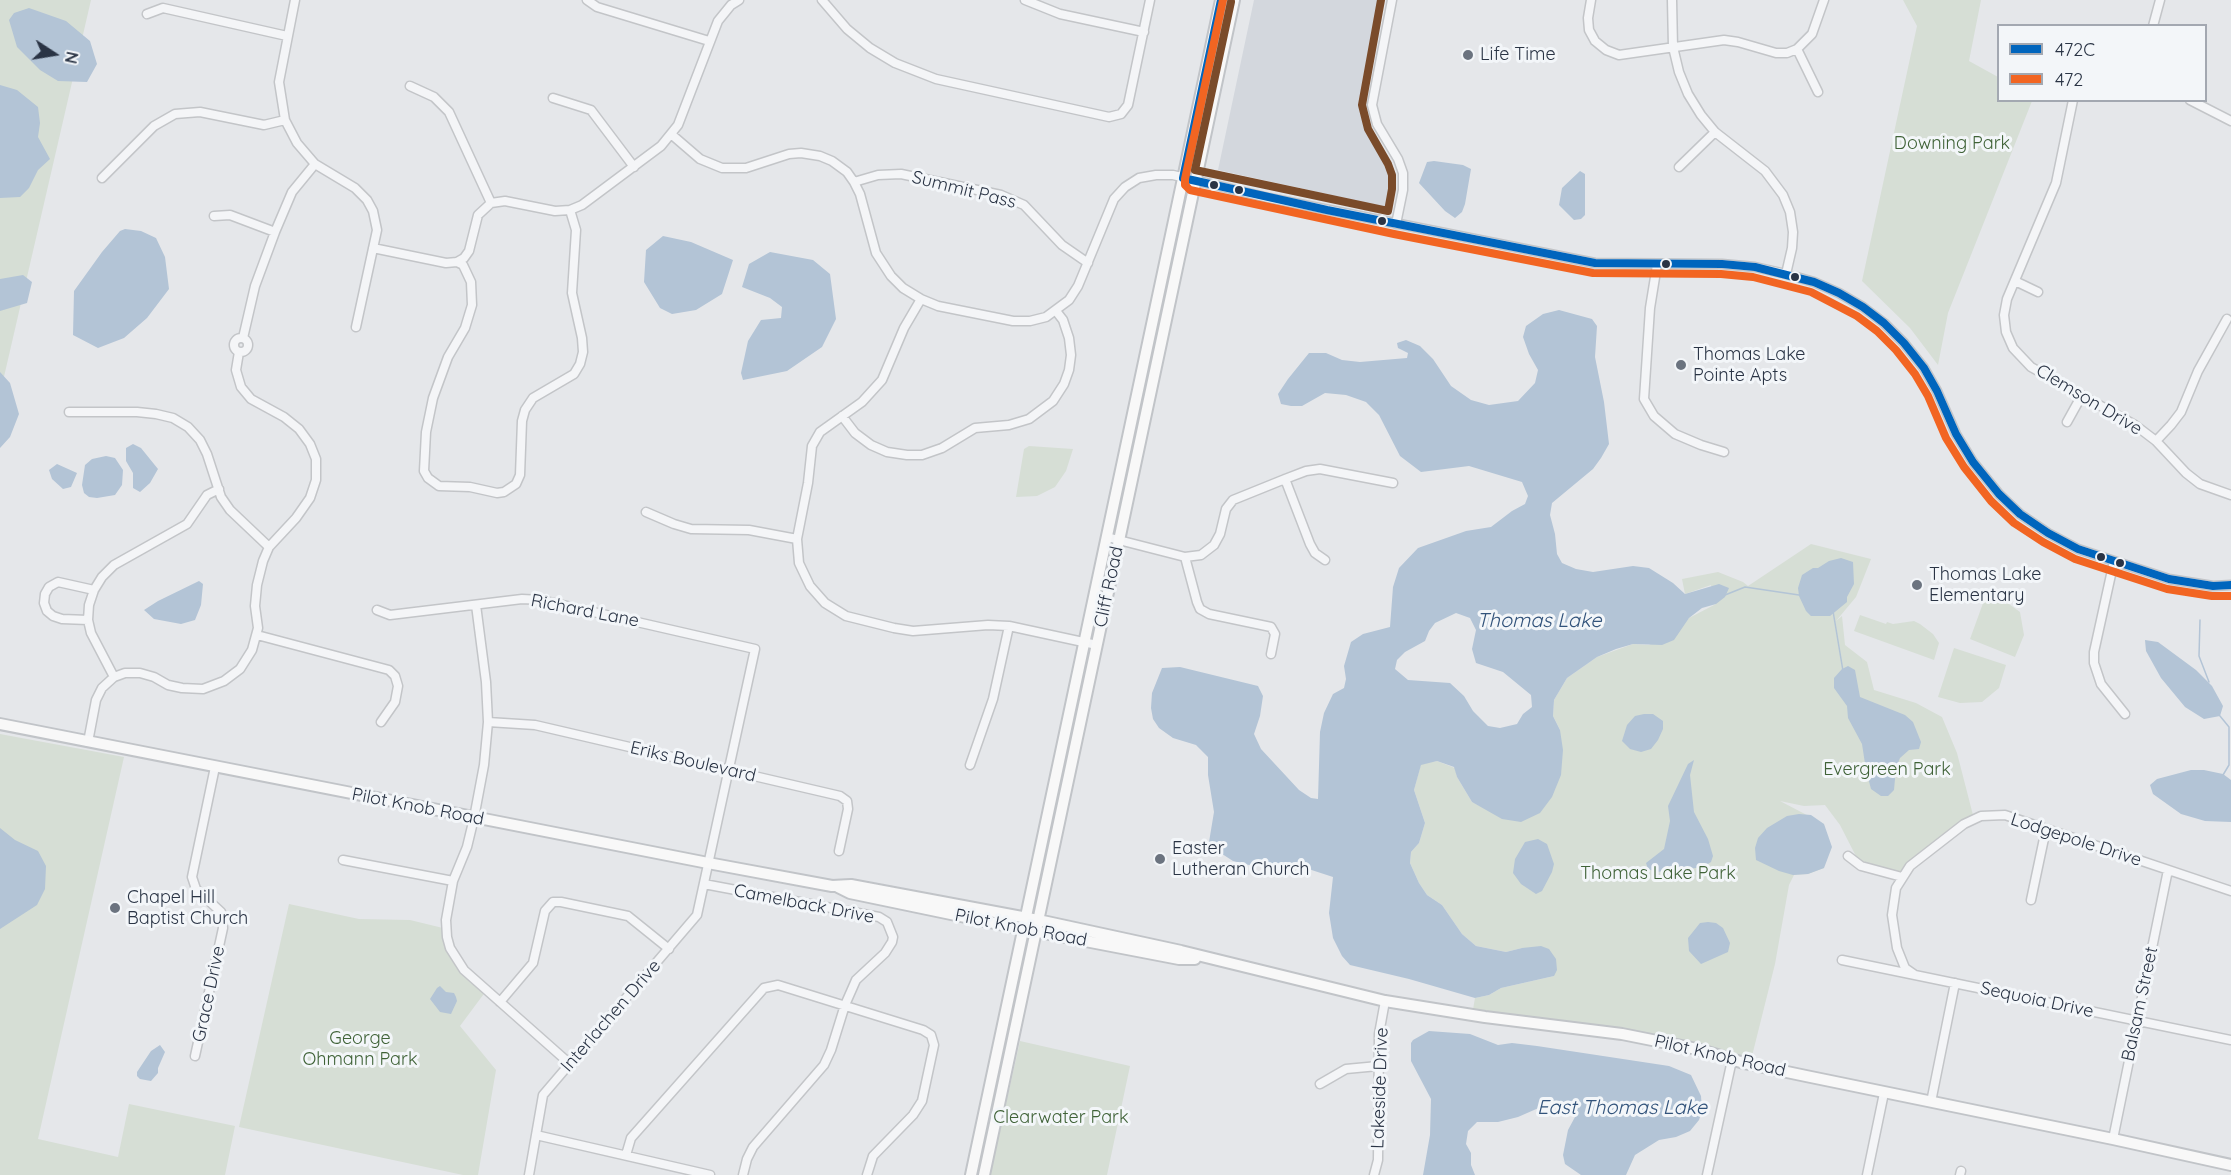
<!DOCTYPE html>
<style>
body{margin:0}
#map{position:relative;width:2231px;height:1175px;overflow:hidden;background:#e5e7ea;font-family:Quicksand,sans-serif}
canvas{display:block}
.legend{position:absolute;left:1997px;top:24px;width:210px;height:78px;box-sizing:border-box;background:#f3f6f9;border:2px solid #a3a8b1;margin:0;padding:8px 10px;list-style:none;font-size:18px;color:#2a3445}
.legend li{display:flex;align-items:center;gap:12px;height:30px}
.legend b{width:30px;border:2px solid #a3a8b1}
.north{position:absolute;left:24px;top:24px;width:60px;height:60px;-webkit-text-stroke:4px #f3f6f9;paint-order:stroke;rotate:102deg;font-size:16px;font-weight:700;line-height:24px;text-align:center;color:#2a3445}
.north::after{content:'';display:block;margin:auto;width:21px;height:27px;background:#2a3445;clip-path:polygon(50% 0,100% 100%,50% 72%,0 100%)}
</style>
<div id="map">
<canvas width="2231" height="1175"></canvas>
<ul class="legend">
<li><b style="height:8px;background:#0065bd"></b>472C</li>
<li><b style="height:8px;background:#f26522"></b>472</li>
</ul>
<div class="north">N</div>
</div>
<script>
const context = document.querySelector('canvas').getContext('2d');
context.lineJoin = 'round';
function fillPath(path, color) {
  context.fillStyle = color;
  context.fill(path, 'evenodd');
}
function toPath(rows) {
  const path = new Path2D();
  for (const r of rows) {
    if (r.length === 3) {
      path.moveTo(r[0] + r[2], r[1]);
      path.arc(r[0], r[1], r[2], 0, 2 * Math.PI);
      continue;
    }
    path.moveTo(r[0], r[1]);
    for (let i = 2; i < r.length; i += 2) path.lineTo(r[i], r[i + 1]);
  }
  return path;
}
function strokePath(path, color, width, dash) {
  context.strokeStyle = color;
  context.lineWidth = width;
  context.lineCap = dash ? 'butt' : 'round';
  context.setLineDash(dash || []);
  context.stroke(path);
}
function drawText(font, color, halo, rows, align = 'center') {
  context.font = font + ' Quicksand,sans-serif';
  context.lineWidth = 6;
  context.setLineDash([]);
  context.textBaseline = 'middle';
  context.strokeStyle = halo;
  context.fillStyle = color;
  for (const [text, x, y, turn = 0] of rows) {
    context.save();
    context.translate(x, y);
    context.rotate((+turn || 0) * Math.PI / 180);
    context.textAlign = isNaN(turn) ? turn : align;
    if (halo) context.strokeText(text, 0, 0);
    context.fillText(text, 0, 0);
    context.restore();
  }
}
fillPath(toPath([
 [1254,0,1384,0,1365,95,1364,112,1372,133,1390,161,1396,174,1395,189,1390,208,1218,170]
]), '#d3d7dd');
fillPath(toPath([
 [0,0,91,0,0,394],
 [1903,0,1981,0,1969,61,1998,77,1998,100,2032,101,1948,313,1938,365,1910,328,1862,281,1917,26],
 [1029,446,1073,449,1066,471,1055,487,1037,496,1016,497,1024,449],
 [1811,544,1871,559,1856,597,1836,621,1842,616,1845,645,1867,662,1874,690,1916,703,1942,717,1957,753,1974,819,1902,877,1861,866,1840,825,1825,805,1804,806,1780,801,1824,824,1824,868,1808,874,1794,875,1789,885,1775,964,1750,1064,1677,1045,1472,1015,1475,998,1489,995,1501,988,1554,976,1522,948,1506,952,1476,946,1462,934,1442,905,1427,895,1419,883,1410,863,1411,852,1419,843,1425,823,1414,790,1421,764,1437,761,1455,768,1457,777,1472,802,1487,809,1560,730,1553,716,1554,700,1567,678,1597,657,1633,644,1649,645,1689,618,1716,604,1711,585,1685,594,1682,579,1718,572,1743,582,1748,586],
 [1986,595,2002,599,2020,612,2024,635,2015,657,1970,639],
 [1860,615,1886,624,1887,622,1893,624,1914,621,1920,624,1933,634,1939,643,1934,660,1854,631],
 [1954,648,2006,665,1999,688,1982,702,1960,703,1938,697],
 [0,734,124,757,38,1139,118,1157,129,1104,235,1126,225,1175,0,1175],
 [289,904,359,919,410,920,447,929,453,954,486,991,460,1026,496,1070,478,1175,463,1175,239,1127],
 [1020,1041,1130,1066,1107,1175,990,1175]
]), '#d6ded5');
fillPath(toPath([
 [29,8,66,21,90,41,97,64,87,82,58,81,40,70,17,47,9,20,14,13],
 [0,85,17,90,38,107,40,123,38,137,50,159,38,170,29,188,20,197,0,198],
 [1434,161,1463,165,1471,169,1465,204,1462,212,1455,218,1445,211,1419,183,1427,162],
 [1580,171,1585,174,1585,215,1581,219,1574,220,1559,205,1562,188],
 [125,229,141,231,156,238,165,257,169,289,147,318,124,338,98,348,73,335,74,291,102,252,120,231],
 [663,236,691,242,733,260,722,294,696,310,672,314,660,308,644,282,646,250],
 [770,252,813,260,830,274,836,319,822,347,787,371,743,380,741,373,748,341,761,320,781,318,782,307,770,298,742,287,749,264],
 [23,275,32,282,27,303,0,311,0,279],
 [1559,310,1592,319,1597,326,1595,357,1604,402,1609,444,1601,458,1593,469,1552,503,1550,515,1555,534,1557,554,1562,563,1576,569,1593,572,1633,566,1649,568,1673,583,1685,594,1719,584,1729,588,1725,597,1716,604,1702,608,1689,618,1674,640,1662,645,1633,644,1616,649,1597,657,1567,678,1554,700,1553,716,1560,730,1563,750,1561,775,1552,797,1540,813,1521,822,1502,819,1472,802,1457,777,1454,767,1437,761,1421,765,1414,790,1425,823,1419,843,1411,852,1410,863,1419,883,1427,895,1442,905,1462,934,1476,946,1506,952,1522,948,1541,946,1549,949,1556,959,1557,970,1554,976,1501,988,1489,995,1475,998,1409,979,1350,965,1342,956,1333,938,1329,913,1333,877,1287,862,1253,866,1233,861,1216,850,1209,842,1214,812,1208,775,1208,757,1196,745,1173,738,1159,728,1153,719,1151,708,1152,693,1162,668,1180,667,1258,686,1263,696,1260,716,1254,734,1261,749,1299,790,1311,798,1318,799,1320,732,1324,713,1333,694,1344,688,1346,679,1344,666,1351,642,1363,634,1390,627,1393,587,1399,568,1418,548,1466,531,1491,527,1512,511,1525,504,1528,496,1522,482,1469,466,1421,472,1400,456,1379,415,1366,402,1346,395,1325,393,1302,406,1291,406,1281,404,1278,394,1288,379,1309,353,1326,353,1342,360,1360,362,1407,358,1408,353,1398,348,1397,343,1406,340,1420,346,1433,359,1451,386,1471,400,1489,405,1518,401,1535,383,1538,370,1529,354,1523,337,1526,326,1543,314],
 [1456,613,1470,618,1476,630,1472,649,1476,663,1503,672,1531,695,1532,707,1523,714,1517,724,1500,728,1488,726,1473,711,1464,696,1450,683,1408,680,1395,669,1397,660,1405,652,1425,641,1429,631,1435,623],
 [0,372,10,383,19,414,10,437,0,448],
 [133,444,141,448,158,469,150,483,140,492,133,488,133,473,126,461,126,448],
 [106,456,115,458,123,470,122,485,115,495,97,498,89,497,84,493,82,485,85,465,92,459],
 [57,464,77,473,71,487,63,489,52,479,49,470],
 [1841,558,1853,562,1854,584,1847,597,1847,602,1830,616,1811,616,1806,611,1799,596,1798,588,1802,575,1813,568,1818,568,1829,561],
 [199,581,203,584,201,605,195,620,181,624,154,619,144,610,158,601],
 [2145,640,2158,642,2196,670,2212,686,2223,706,2220,716,2204,719,2185,707,2161,678,2146,651],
 [1848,666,1855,670,1860,697,1905,715,1913,722,1921,742,1919,749,1909,750,1900,758,1896,768,1894,790,1888,796,1881,796,1871,789,1866,770,1862,744,1848,718,1847,706,1834,688,1834,678,1842,669],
 [1644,714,1653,714,1663,721,1663,729,1658,740,1651,749,1641,752,1630,749,1622,741,1627,725,1635,716],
 [1694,760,1690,775,1694,812,1708,839,1713,856,1711,862,1703,867,1681,870,1656,872,1648,869,1646,863,1664,849,1670,821,1668,806,1688,764],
 [2191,770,2204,770,2223,774,2231,780,2231,822,2205,821,2181,814,2153,794,2150,785,2157,779],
 [1799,814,1811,815,1824,824,1832,847,1824,868,1808,874,1793,875,1779,871,1756,860,1755,848,1758,838,1767,828,1787,816],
 [0,828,15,840,38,851,46,866,45,889,37,905,0,929],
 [1538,839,1547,844,1554,864,1552,872,1542,891,1536,894,1521,884,1513,873,1515,859,1525,842],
 [1708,922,1716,923,1723,928,1730,943,1728,952,1701,964,1689,951,1688,938,1700,923],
 [440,986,446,992,454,993,456,997,457,1001,451,1014,440,1012,430,999,437,988],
 [1429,1031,1470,1034,1498,1045,1512,1043,1537,1046,1669,1066,1691,1075,1701,1096,1702,1111,1699,1120,1690,1131,1676,1137,1659,1140,1635,1155,1626,1175,1581,1175,1565,1164,1563,1155,1568,1130,1575,1117,1567,1103,1550,1103,1518,1117,1498,1122,1477,1122,1468,1131,1466,1144,1471,1153,1471,1165,1475,1175,1423,1175,1430,1135,1431,1099,1411,1061,1411,1043,1413,1040],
 [160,1045,165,1052,158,1068,158,1073,151,1081,140,1079,137,1076,137,1072,151,1051]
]), '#b3c4d6');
strokePath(toPath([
 [1725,595,1745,587,1799,595],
 [1833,611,1843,671],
 [2200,620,2199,656,2209,682],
 [2220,716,2229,727,2229,765,2223,775]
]), '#b3c4d6', 1.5);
const minor = toPath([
 [295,0,279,82,285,120,297,143,315,164,355,188,367,200,373,211,377,230,356,327],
 [587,0,597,7,709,41],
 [822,0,847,29,870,48,895,63,936,79,1109,117,1121,114,1128,105,1150,0],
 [1025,0,1060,14,1144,32],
 [1392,0,1372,105,1377,124,1398,159,1403,173,1403,190,1396,224],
 [1591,0,1588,18,1589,30,1595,41,1606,50,1619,55,1724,40,1738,42,1776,53,1787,53,1797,49,1812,34,1824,0],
 [1672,0,1673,47,1679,72,1688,94,1701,115,1715,132,1765,171,1783,195,1790,212,1793,232,1792,248,1786,274],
 [147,14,163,8,287,36],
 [2153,26,2160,0],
 [1797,49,1818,92],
 [410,86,434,97,449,112,491,203],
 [553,98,591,110,634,167],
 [2073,100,2056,183,2007,299,2004,315,2006,332,2013,348,2031,367,2135,425,2156,441,2186,473,2200,484,2231,495],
 [2190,100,2231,121],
 [671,134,700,159,722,168,746,168,789,154,801,153,820,156,832,161,847,172,854,182,860,194,876,253,891,276,903,288,921,299,938,306,1013,321,1030,321,1046,317,1069,300,1078,286,1114,199,1125,187,1139,178,1156,175,1173,175,1269,198,1595,263,1722,264,1755,267,1786,274,1814,282,1839,293,1863,307,1884,323,1904,343,1924,368,1937,391,1956,434,1973,462,1999,494,2020,514,2048,533,2078,549,2114,561,2169,579,2213,586,2231,585],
 [1679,167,1715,132],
 [102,178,154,126,175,114,200,112,264,125,285,120],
 [854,182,878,175,901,174,1001,195,1024,205,1062,245,1088,263],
 [214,216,230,215,275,232],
 [373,248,446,263,457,262,464,258,469,251,478,215,491,203,505,201,555,211,570,210,582,205,661,146,678,125,718,21,731,5,739,0],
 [457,262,463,265,471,282,472,305,465,328,448,357,433,398,426,432,424,471,428,478,439,486,470,487,497,493,504,492,516,484,520,475,522,421,525,410,533,398,574,374,580,364,583,352,582,338,572,293,576,230,570,210],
 [1657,265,1650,308,1644,399,1654,416,1675,434,1701,445,1724,452],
 [2015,281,2038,292],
 [921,299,904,328,882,380,862,402,820,432,812,446,808,483,797,539,799,563,810,586,825,603,846,616,894,628,913,631,988,625,1009,626,1097,645],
 [243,338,255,286,275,232,292,192,315,164],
 [241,345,7],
 [69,412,137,412,156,414,173,418,188,427,200,440,207,454,221,497,230,510,269,547],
 [842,416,855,433,871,445,887,452,907,455,922,455,942,448,975,428,1009,425,1029,419,1053,401,1064,384,1069,370,1071,355,1069,338,1063,320,1056,311],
 [2067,422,2082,395],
 [2156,441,2171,425,2181,412,2198,371,2227,319],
 [1285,479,1310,544,1315,553,1325,560],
 [646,512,674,524,691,529,749,530,797,539],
 [1107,537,1185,557,1201,555,1214,545,1220,534,1226,509,1233,500,1285,479,1306,471,1320,469,1393,483],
 [1185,557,1197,602,1200,609,1209,614,1271,627,1275,634,1271,654],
 [2114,561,2094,652,2094,663,2101,684,2125,714],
 [476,605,486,682,488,722,484,765,474,818,467,847,453,881,446,920,447,937,450,948,464,970,569,1063],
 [377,610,390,615,522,599,541,600,755,649,697,915,543,1095,529,1175],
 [88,620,62,619,53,616,47,611,44,603,45,594,49,587,58,582,94,590],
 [257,635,389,670,395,676,398,686,395,702,381,722],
 [114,677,91,633,88,620,89,605,94,590,102,577,114,565,187,524,207,495,219,489],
 [488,722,535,725,840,796,847,801,848,809,839,851],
 [88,742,96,700,102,688,114,677,125,673,140,673,154,677,168,685,182,688,203,689,224,681,240,669,252,650,258,628,255,606,257,585,263,561,269,547,296,518,310,498,316,480,316,459,310,444,299,429,284,417,251,399,241,387,236,370,239,352],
 [970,765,993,699,1009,626],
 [1848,856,1861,866,1902,877],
 [343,860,453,881],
 [704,884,879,917,887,922,893,937,892,942,885,953,856,980,845,1005,831,1050,824,1065,753,1147,747,1159,743,1175],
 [2031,900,2046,829],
 [1842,960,2231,1040],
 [1915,975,1905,968,1897,948,1892,915,1896,888,1910,866,1964,824,1981,816,2005,815,2231,891],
 [500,1002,533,963,545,911,553,902,561,902,628,916,669,949],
 [195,1056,223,928,221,912,196,889,192,877,215,767],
 [1320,1084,1346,1069,1378,1066],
 [1931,1102,1955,983],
 [536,1135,710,1175],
 [2113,1139,2168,870],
 [626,1155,631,1138,764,988,778,985,923,1030,931,1035,934,1045,922,1101,913,1115,873,1156,867,1175],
 [1374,1175,1378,1160,1379,1034,1385,1001],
 [1707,1175,1732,1060],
 [1867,1175,1884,1093],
 [1960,1175,1961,1171]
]);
const major = toPath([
 [0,724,708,863,832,886,851,885,1038,920,1181,951,1385,1001,1485,1017,1622,1034,1697,1049,1744,1063,1806,1076,2113,1139,2231,1165],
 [838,887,850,893,1023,929,1179,959,1195,959],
 [971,1175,1221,0],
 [984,1175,1234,0]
]);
strokePath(minor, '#c3c5c8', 11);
strokePath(major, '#c1c4c8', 14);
strokePath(minor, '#f4f5f7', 8);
strokePath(major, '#f8f8f8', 10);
strokePath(toPath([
 [1221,0,1183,178,1327,210,1595,263,1722,264,1755,267,1814,282,1839,293,1863,307,1884,323,1904,343,1924,368,1937,391,1956,434,1973,462,1999,494,2020,514,2048,533,2078,549,2169,579,2213,586,2231,585]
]), '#0065bd', 8);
strokePath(toPath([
 [1223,0,1185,179,1185,185,1190,190,1394,234,1593,273,1721,274,1753,277,1811,292,1857,316,1877,331,1896,350,1915,374,1928,396,1946,438,1964,467,1991,501,2014,523,2043,542,2075,559,2167,589,2212,596,2231,596]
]), '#f26522', 8);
strokePath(toPath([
 [1231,2,1195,170,1388,211,1392,189,1392,175,1388,164,1368,129,1362,105,1381,0]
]), '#7a4b2a', 8);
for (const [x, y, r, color] of [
 [1468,55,6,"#6b737f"],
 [1214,185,5,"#2a3445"],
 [1239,190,5,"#2a3445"],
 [1382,221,5,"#2a3445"],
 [1666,264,5,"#2a3445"],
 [1795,277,5,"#2a3445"],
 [1681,365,6,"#6b737f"],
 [2101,557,5,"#2a3445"],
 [2120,563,5,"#2a3445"],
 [1917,585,6,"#6b737f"],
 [1160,859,6,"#6b737f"],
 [115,908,6,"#6b737f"]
]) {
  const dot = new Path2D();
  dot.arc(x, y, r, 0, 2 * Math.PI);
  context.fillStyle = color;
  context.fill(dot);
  strokePath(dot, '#f3f6f9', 2);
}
drawText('18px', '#2a3445', '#f3f6f9', [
 ["Life Time",1480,55],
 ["Thomas Lake",1693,355],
 ["Pointe Apts",1693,376],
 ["Thomas Lake",1929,575],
 ["Elementary",1929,596],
 ["Easter",1172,849],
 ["Lutheran Church",1172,870],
 ["Chapel Hill",127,898],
 ["Baptist Church",127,919]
], 'left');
drawText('18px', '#3f6237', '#f3f6f9', [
 ["Downing Park",1952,144],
 ["Evergreen Park",1887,770],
 ["Thomas Lake Park",1658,874],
 ["George",360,1039],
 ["Ohmann Park",360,1060],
 ["Clearwater Park",1061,1118]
]);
drawText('18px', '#2a3445', '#f3f6f9', [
 ["Summit Pass",964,190,14],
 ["Clemson Drive",2089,400,31],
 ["Cliff Road",1109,587,-78],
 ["Richard Lane",585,611,11],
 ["Eriks Boulevard",693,762,13],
 ["Pilot Knob Road",418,807,11],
 ["Lodgepole Drive",2076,840,18],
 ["Camelback Drive",804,904,11],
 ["Pilot Knob Road",1021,928,11],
 ["Grace Drive",209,994,-78],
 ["Sequoia Drive",2037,1000,12],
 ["Balsam Street",2140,1004,-78],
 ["Interlachen Drive",611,1016,-49],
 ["Pilot Knob Road",1720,1056,13],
 ["Lakeside Drive",1380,1088,-88]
]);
drawText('italic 20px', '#32537b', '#f3f6f9', [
 ["Thomas Lake",1539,621],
 ["East Thomas Lake",1622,1108]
]);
</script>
